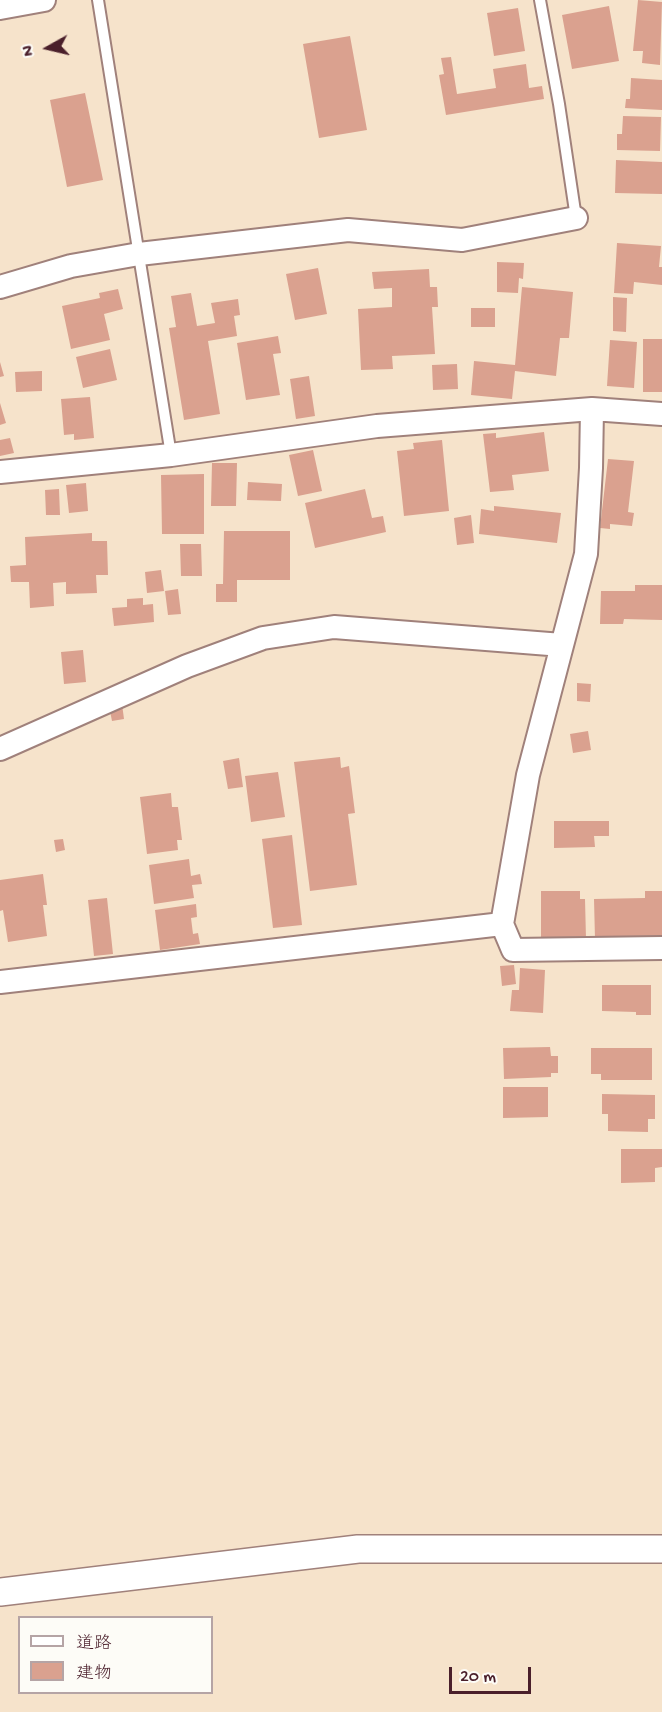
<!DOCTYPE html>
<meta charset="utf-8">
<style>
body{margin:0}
#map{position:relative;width:662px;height:1712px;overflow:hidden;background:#f6e3cb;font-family:"Gochi Hand","Klee One",sans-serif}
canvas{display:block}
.legend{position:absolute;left:18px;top:1616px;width:195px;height:78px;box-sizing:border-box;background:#fdfcf7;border:2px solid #b5a4a5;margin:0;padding:8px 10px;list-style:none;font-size:18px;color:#4a1f2b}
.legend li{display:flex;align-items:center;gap:12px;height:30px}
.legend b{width:30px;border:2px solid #b5a4a5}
.north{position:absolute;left:18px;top:18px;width:60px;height:60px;-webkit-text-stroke:4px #fdfcf7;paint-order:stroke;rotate:262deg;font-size:16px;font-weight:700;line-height:24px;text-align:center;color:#4a1f2b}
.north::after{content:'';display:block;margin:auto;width:21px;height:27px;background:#4a1f2b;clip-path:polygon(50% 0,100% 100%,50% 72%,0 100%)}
.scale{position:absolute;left:449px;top:1667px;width:82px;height:27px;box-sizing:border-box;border:3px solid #4a1f2b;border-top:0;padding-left:8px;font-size:18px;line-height:21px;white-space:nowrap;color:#4a1f2b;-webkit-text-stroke:4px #fdfcf7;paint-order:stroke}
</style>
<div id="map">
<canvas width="662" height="1712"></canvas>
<ul class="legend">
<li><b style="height:8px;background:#fff"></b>道路</li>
<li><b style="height:16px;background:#daa18f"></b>建物</li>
</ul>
<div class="north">N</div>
<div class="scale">20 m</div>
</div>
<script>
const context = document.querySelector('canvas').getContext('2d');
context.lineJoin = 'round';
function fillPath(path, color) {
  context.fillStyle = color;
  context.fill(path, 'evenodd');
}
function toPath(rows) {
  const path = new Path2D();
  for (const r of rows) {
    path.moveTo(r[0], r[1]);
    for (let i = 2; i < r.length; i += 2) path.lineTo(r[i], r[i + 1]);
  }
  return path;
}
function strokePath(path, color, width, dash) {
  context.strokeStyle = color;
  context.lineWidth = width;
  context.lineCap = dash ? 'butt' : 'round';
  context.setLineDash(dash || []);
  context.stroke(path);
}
fillPath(toPath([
 [638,0,662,2,660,65,642,63,643,51,633,51],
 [609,6,619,61,572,69,562,15],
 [518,8,525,51,494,56,487,13],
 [350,36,367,130,319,138,303,44],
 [451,57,457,94,496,88,493,69,526,64,529,88,542,86,544,99,446,115,439,75,444,74,441,58],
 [631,78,662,80,662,110,625,108,626,99,630,99],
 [85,93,103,180,67,187,50,100],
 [623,116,661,117,660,151,617,150,617,134,622,134],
 [616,160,662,162,662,194,615,193],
 [617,243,661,246,659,267,662,267,662,285,634,282,633,294,614,293],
 [497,262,524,263,523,279,519,278,518,293,497,292],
 [318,268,327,314,295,320,286,274],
 [429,269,430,287,437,287,438,307,432,307,435,354,392,356,393,369,361,370,358,309,392,307,392,288,374,289,372,272],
 [522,287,573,292,569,338,560,338,556,376,515,371,512,399,471,395,474,361,515,365],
 [118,289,123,309,104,314,110,340,71,349,62,306,100,298,99,293],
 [191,293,197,326,215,323,211,303,238,299,240,315,234,316,237,336,208,341,220,414,184,420,169,328,176,327,171,296],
 [613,297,627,298,626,332,613,331],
 [471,308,495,308,495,327,471,327],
 [278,336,281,353,273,354,280,395,246,400,237,343],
 [643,339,662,339,662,392,643,392],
 [610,340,637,342,634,388,607,386],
 [110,349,117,380,83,388,76,357],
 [0,362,4,376,0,377],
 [457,364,458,389,433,390,432,365],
 [42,371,42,391,16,392,15,372],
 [309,376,315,416,296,419,290,379],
 [90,397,94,438,74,440,74,434,64,435,61,399],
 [0,403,6,423,0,425],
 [544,432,549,471,512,475,514,490,490,492,483,434,496,433,496,438],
 [10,438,14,453,0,456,0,440],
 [442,440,449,511,404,516,397,451,414,449,413,443],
 [313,450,322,491,298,496,289,455],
 [608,459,634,461,628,512,634,513,632,526,610,524,610,529,600,528],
 [212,463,237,463,236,506,211,506],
 [204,474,204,534,162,534,161,475],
 [248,482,282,484,281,501,247,500],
 [86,483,88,511,69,513,66,485],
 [59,489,60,515,46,515,45,490],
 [365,489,372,518,383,516,386,532,315,548,305,503],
 [494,506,561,513,557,543,479,534,481,509,494,511],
 [471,515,474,543,457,545,454,518],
 [224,531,290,531,290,580,237,580,237,602,216,602,216,584,223,584],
 [92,533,92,541,107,541,108,575,96,575,97,593,66,594,66,582,53,583,54,606,30,608,29,582,11,582,10,566,26,565,25,537],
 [180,544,201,544,202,576,181,576],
 [161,570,164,591,147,593,145,572],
 [635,585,662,585,662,620,624,619,623,624,600,624,601,591,635,591],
 [178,589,181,614,168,615,165,591],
 [143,598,143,605,153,604,154,622,114,626,112,608,127,607,127,599],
 [83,650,86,682,64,684,61,652],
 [577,683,591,684,590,702,577,701],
 [122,704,124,719,112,721,109,706],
 [588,731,591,750,573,753,570,734],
 [340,757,341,768,349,766,355,813,348,814,357,885,310,891,294,762],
 [239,758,243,787,228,789,223,761],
 [278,772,285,817,251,822,245,776],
 [171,793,172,807,178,807,182,840,177,840,178,850,147,854,140,797],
 [554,821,609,821,609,836,594,836,595,847,554,848],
 [292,835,302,925,273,928,262,839],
 [63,839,65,850,56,852,54,840],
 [189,859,191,876,200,874,202,884,192,885,194,898,154,904,149,865],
 [43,874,47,905,43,905,47,936,8,942,3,910,0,911,0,880],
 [541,891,580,891,580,899,585,899,586,939,541,939],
 [645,891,662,891,662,938,595,939,594,899,645,898],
 [107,898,113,954,94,956,88,900],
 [196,904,197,917,191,918,193,934,198,933,200,944,160,950,155,910],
 [514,965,516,984,502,986,500,966],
 [520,968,545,970,543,1013,510,1011,512,990,519,990],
 [602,985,651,985,651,1015,636,1015,636,1012,602,1011],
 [550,1047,551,1056,558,1056,558,1073,551,1073,551,1077,504,1079,503,1048],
 [591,1048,652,1048,652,1080,601,1080,601,1074,591,1074],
 [503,1087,548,1087,548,1117,503,1118],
 [602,1094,655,1095,655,1119,648,1119,648,1132,608,1131,608,1114,602,1114],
 [621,1149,662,1149,662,1167,655,1168,655,1182,621,1183]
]), '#daa18f');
const service = toPath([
 [98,0,171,455],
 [540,0,559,104,576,218]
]);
const minor = toPath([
 [0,8,44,0],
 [0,287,71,266,139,254,348,230,462,240,576,218],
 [592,409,591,468,586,554,528,775,502,924,513,950,662,948],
 [0,472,171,455,377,426,592,409,662,414],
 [0,749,187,666,263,638,334,627,562,645],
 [0,982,502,924]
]);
const tertiary = toPath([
 [0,1592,358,1549,662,1549]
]);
strokePath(service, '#a0817b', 14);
strokePath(minor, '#a0817b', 26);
strokePath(tertiary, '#a0817b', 30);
strokePath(service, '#fff', 10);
strokePath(minor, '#fff', 22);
strokePath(tertiary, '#fff', 27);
</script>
